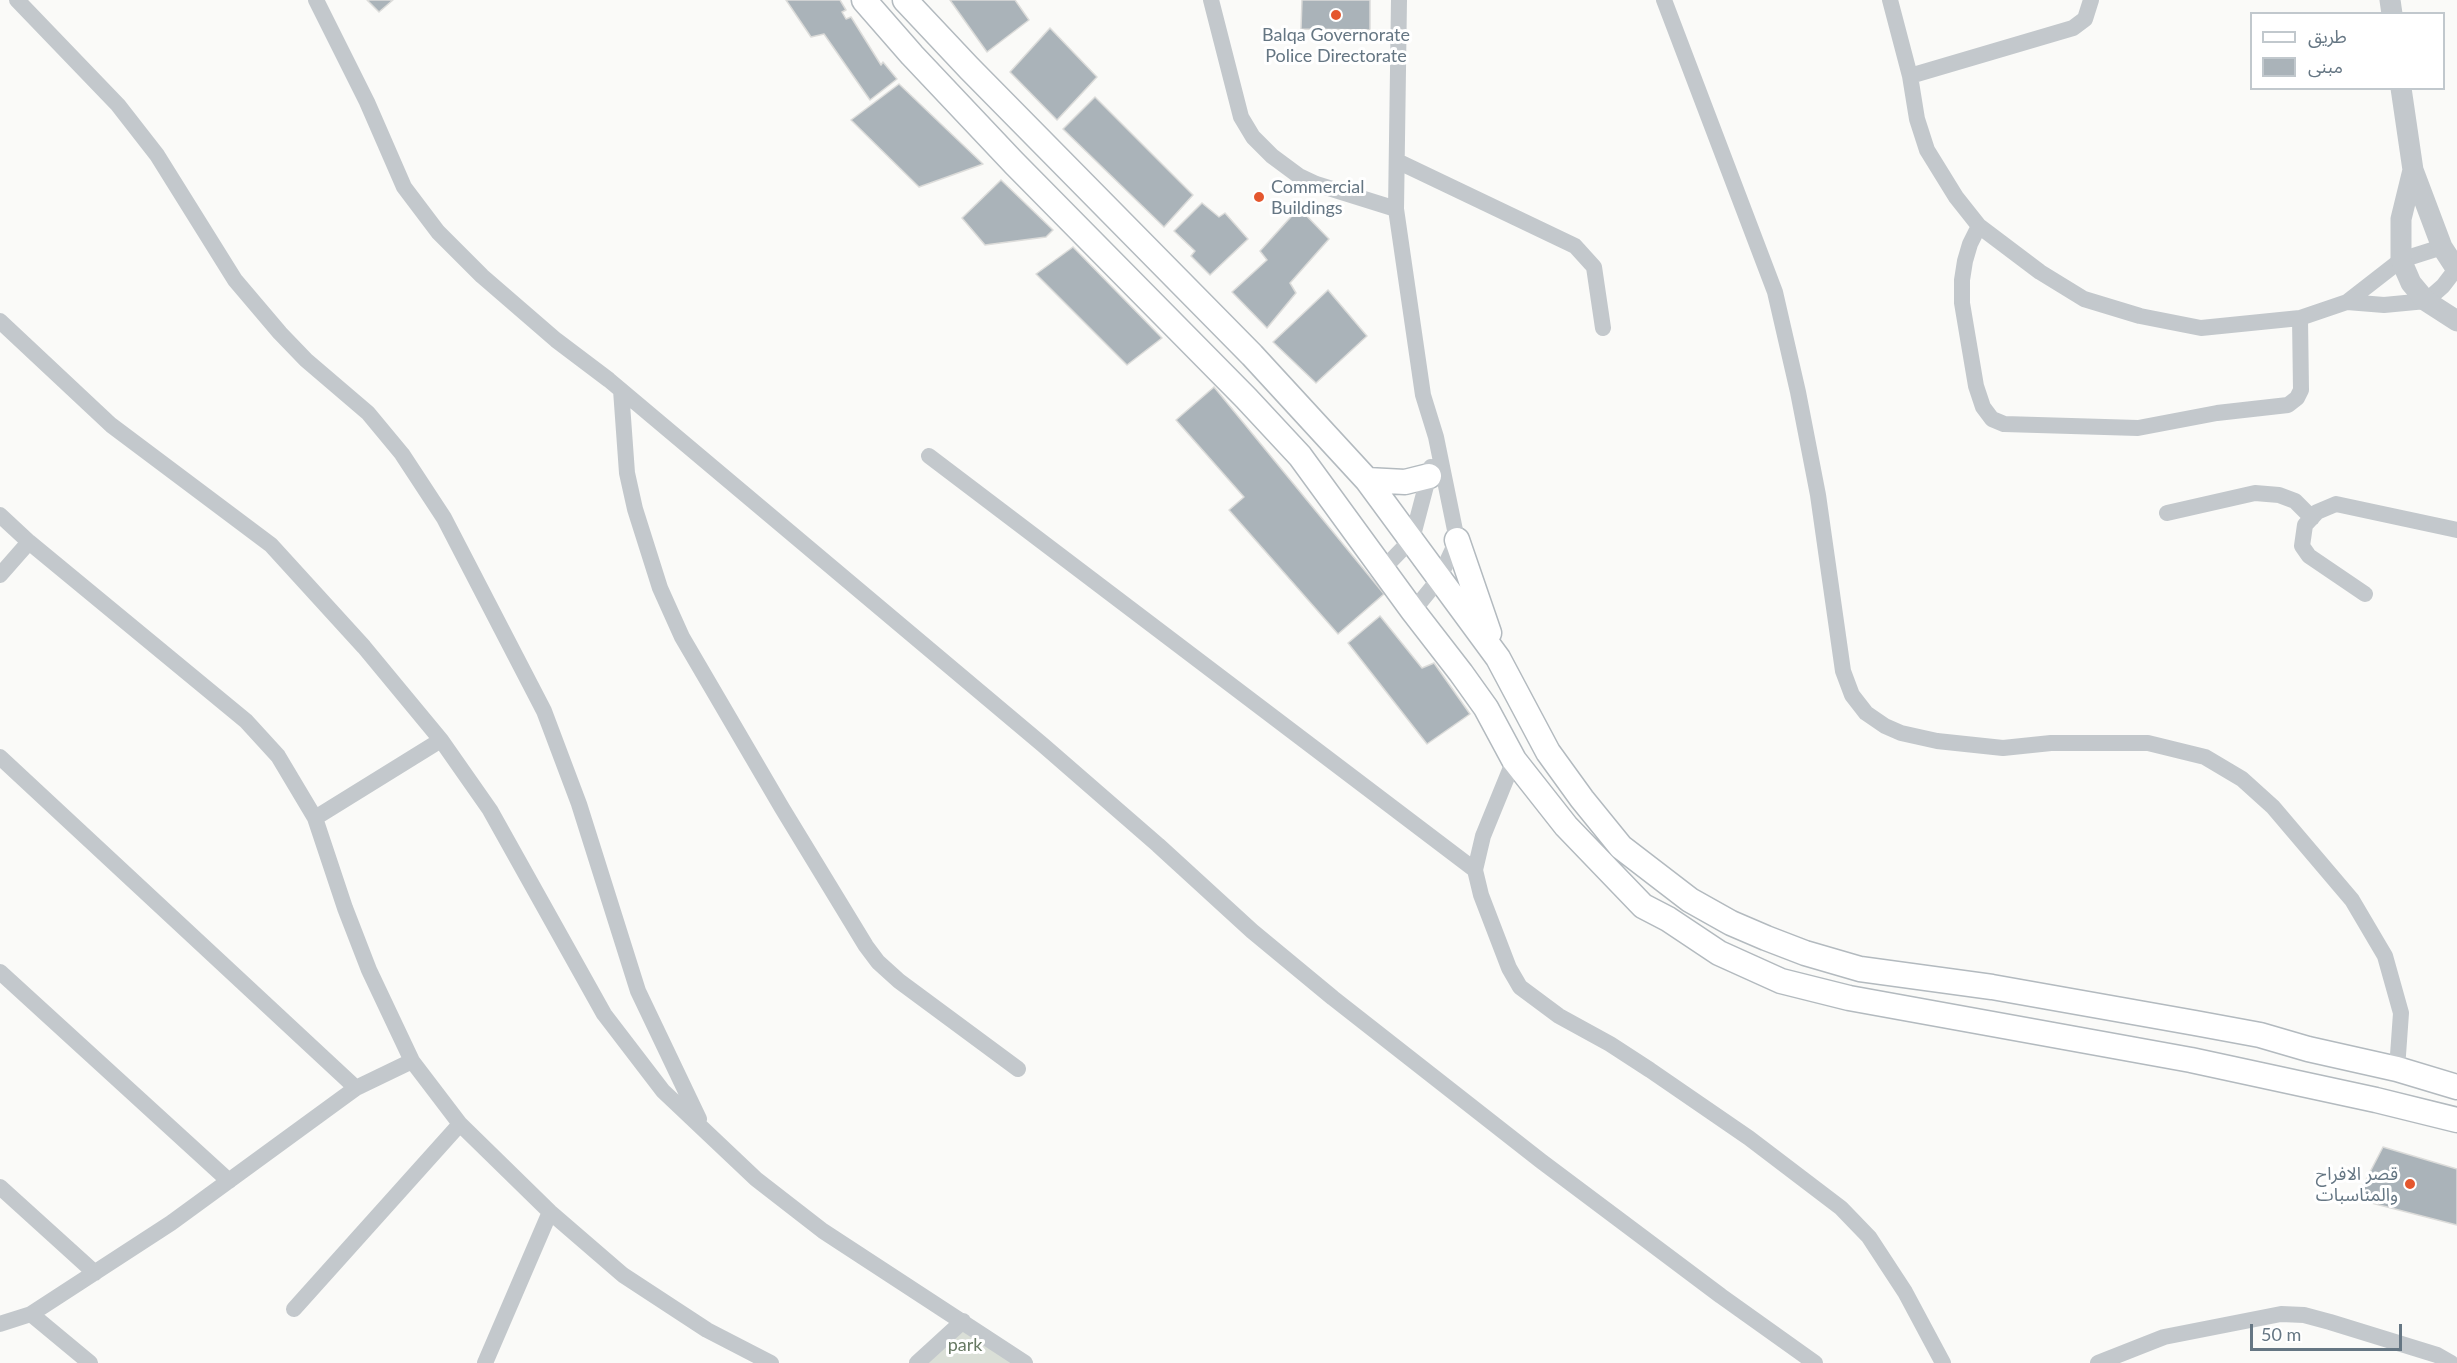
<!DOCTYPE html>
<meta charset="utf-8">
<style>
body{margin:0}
#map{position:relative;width:2457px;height:1363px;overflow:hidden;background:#fafaf8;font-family:Lato,"Noto Sans Arabic",sans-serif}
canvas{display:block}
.legend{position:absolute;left:2250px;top:12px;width:195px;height:78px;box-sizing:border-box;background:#fff;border:2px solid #c1c8cd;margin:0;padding:8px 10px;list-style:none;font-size:18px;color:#657683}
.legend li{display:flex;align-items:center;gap:12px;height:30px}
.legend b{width:30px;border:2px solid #c1c8cd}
.scale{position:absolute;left:2250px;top:1324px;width:152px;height:27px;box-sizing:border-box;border:3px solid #657683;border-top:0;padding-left:8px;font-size:18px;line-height:21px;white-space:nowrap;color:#657683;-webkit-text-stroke:4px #fff;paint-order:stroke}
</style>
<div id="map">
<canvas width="2457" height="1363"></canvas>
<ul class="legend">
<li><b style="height:8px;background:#fff"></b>طريق</li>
<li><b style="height:16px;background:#aab3b9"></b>مبنى</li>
</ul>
<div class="scale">50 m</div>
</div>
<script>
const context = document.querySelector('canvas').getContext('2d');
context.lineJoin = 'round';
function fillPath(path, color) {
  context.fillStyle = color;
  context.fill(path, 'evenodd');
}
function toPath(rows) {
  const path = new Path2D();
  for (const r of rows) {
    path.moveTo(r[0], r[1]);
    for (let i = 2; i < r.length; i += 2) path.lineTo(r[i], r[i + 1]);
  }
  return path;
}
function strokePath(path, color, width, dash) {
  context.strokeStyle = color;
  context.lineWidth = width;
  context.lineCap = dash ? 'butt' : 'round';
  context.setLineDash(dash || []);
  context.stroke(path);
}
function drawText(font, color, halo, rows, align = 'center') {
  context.font = font + ' Lato,"Noto Sans Arabic",sans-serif';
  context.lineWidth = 6;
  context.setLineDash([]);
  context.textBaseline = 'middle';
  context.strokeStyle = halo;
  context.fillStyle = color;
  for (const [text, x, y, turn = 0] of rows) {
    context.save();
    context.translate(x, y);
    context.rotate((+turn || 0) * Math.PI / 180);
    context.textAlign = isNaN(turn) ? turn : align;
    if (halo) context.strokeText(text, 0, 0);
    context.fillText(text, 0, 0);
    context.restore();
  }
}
fillPath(toPath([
 [963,1321,1025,1363,917,1363]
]), '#dadfd7');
const building = toPath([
 [367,0,393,0,379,12,367,0],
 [786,0,840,0,846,10,842,12,846,19,851,17,881,65,883,62,897,79,870,100,824,34,811,37,786,0],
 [950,0,1015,0,1029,20,987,52,950,0],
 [1302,0,1370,0,1370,30,1301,29,1302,0],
 [1050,28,1097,77,1057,120,1010,72,1050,28],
 [899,84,983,164,919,187,851,120,899,84],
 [1095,97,1193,195,1164,227,1063,129,1095,97],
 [1001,180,1053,230,1046,237,985,245,962,218,1001,180],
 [1202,203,1219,217,1225,213,1248,239,1210,275,1191,256,1195,251,1174,231,1202,203],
 [1299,208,1329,239,1290,283,1296,293,1267,328,1232,292,1267,260,1260,251,1299,208],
 [1073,247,1162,338,1127,365,1036,274,1073,247],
 [1328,290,1367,336,1316,383,1273,342,1328,290],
 [1214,387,1384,594,1338,634,1229,510,1244,497,1176,420,1214,387],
 [1380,616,1422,668,1434,663,1470,714,1427,744,1348,643,1380,616],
 [2383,1147,2457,1169,2457,1225,2356,1199,2383,1147]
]);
fillPath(building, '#aab3b9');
strokePath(building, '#dcdcda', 1.5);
const secondary = toPath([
 [864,0,912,55,1014,163,1246,398,1300,456,1413,611,1461,673,1486,708,1514,760,1566,826,1643,906,1668,919,1719,953,1781,981,1849,998,2191,1060,2376,1100,2457,1120],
 [905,0,969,68,1252,355,1367,480,1498,658,1548,752,1582,799,1621,847,1690,900,1731,923,1766,938,1805,953,1860,969,1992,987,2195,1023,2260,1035,2308,1049,2397,1069,2457,1087],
 [1367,480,1405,482,1429,476],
 [1457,540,1489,633]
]);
strokePath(secondary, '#b3babf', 27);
strokePath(toPath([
 [17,0,118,105,157,155,235,280,280,333,306,360,368,413,402,454,444,518,544,711,579,804,638,991,699,1119],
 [316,0,367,102,404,187,438,232,482,276,556,340,609,380,1043,745,1158,845,1252,931,1333,998,1541,1161,1721,1296,1815,1363],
 [1211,0,1241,117,1253,137,1272,156,1299,176,1316,184,1396,209],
 [1399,0,1396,209,1423,395,1436,437,1457,540,1439,579,1413,611],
 [1664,0,1775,292,1798,392,1818,495,1843,671,1852,695,1866,713,1885,726,1901,733,1937,741,2003,748,2051,743,2148,743,2205,757,2242,779,2273,807,2352,900,2385,956,2401,1013,2397,1069],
 [1890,0,1910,76,1917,119,1927,150,1956,197,1979,226,2040,272,2084,299,2140,316,2201,328,2300,318,2347,302,2401,260,2442,247],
 [1910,76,2073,28,2085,19,2091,0],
 [1397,161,1575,246,1594,267,1603,328],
 [1979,226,1970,244,1965,261,1962,280,1962,303,1976,386,1983,407,1992,419,2004,424,2138,428,2217,413,2288,405,2297,398,2301,390,2300,318],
 [2347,302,2384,305,2426,301,2443,286,2456,269],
 [0,321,111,425,271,545,364,647,441,740,490,810,604,1014,663,1091,756,1179,823,1231,1025,1363],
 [621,390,627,473,635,509,660,588,682,637,782,808,866,946,878,962,899,981,1018,1069],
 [929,456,1475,870],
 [2167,513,2255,493,2279,495,2295,501,2312,518],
 [0,515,29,542,246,721,278,756,315,818,345,908,369,970,412,1061,460,1124,550,1212,623,1275,707,1330,771,1363],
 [1383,569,1412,539,1431,467],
 [0,575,29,542],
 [2365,594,2309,556,2302,546,2305,525,2317,512,2336,504,2457,530],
 [0,757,356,1088],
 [1514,760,1483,836,1475,870,1481,895,1509,968,1520,987,1559,1016,1610,1044,1650,1070,1749,1138,1841,1208,1869,1237,1905,1292,1943,1363],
 [315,818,441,740],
 [0,972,229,1181],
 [0,1187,95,1273],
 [294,1309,460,1124],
 [31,1314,171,1223,356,1088,412,1061],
 [0,1324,31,1314,90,1363],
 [485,1363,550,1212],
 [917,1363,963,1321],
 [2098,1363,2164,1337,2281,1314,2304,1315,2330,1322,2437,1355,2451,1363]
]), '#c3c8cc', 16);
strokePath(toPath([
 [2390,0,2392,14],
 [2401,88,2413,170,2442,247,2457,270],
 [2413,170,2401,219,2401,260,2411,283,2426,301,2457,321]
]), '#c3c8cc', 21);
strokePath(secondary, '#fff', 24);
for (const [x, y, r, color] of [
 [1336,15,6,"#e4572e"],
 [1259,197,6,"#e4572e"],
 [2410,1184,6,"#e4572e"]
]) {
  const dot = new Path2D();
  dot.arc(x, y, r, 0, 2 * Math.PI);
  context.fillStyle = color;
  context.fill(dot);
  strokePath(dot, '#fff', 2);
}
drawText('18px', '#657683', '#fff', [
 ["Balqa Governorate",1336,35],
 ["Police Directorate",1336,56],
 ["Commercial",1271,187,"left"],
 ["Buildings",1271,208,"left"],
 ["قصر الافراح",2398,1174,"right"],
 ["والمناسبات",2398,1195,"right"]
]);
drawText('18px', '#687a64', '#fff', [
 ["park",965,1345]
]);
</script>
